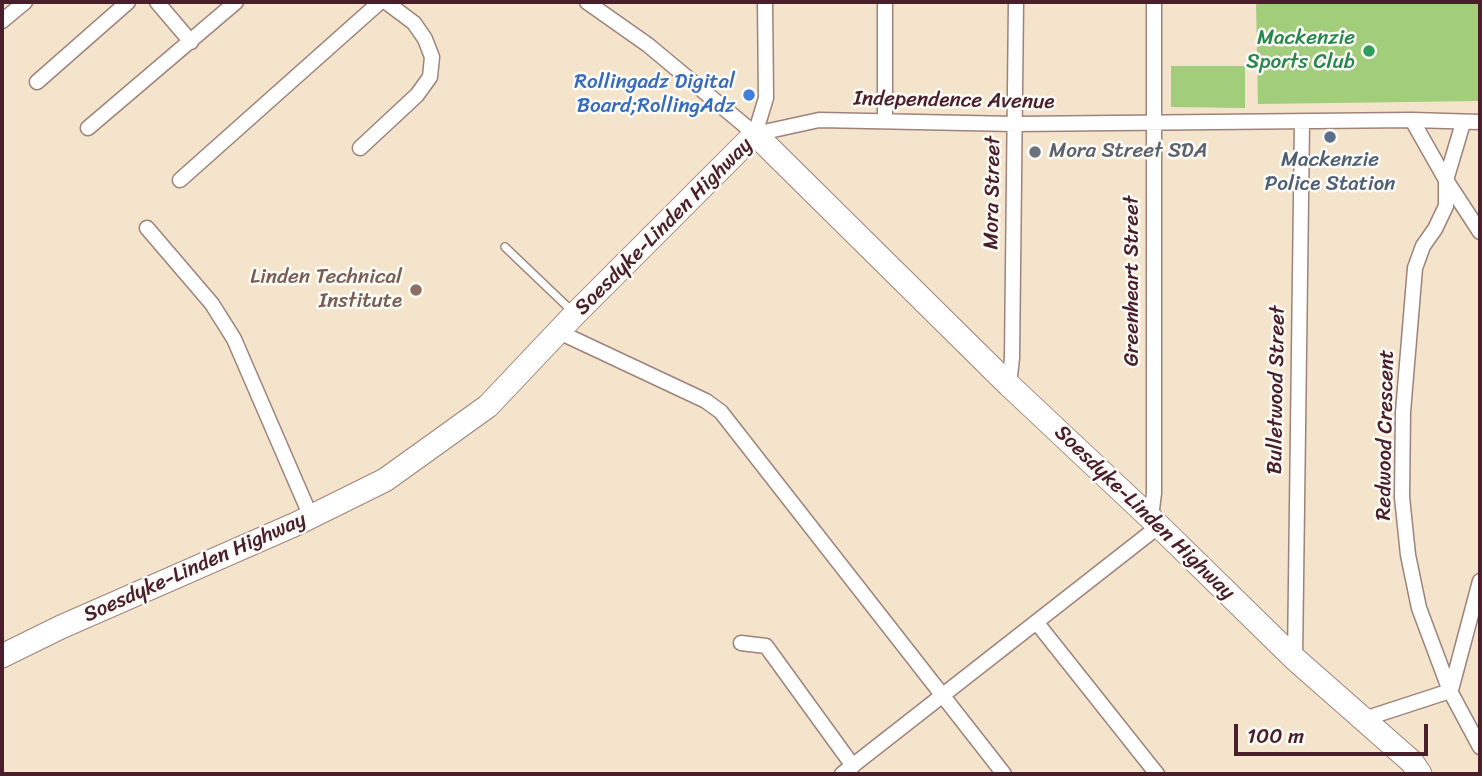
<!DOCTYPE html>
<style>
body{margin:0}
#map{position:relative;width:1482px;height:776px;overflow:hidden;background:#f3e4cb;font-family:Sriracha,sans-serif}
canvas{display:block}
.frame{position:absolute;inset:0;border:4px solid #4a1f2b;pointer-events:none}
.scale{position:absolute;left:1234px;top:724px;width:194px;height:32px;box-sizing:border-box;border:4px solid #4a1f2b;border-top:0;padding-left:9px;font-size:21px;line-height:24px;white-space:nowrap;color:#4a1f2b;-webkit-text-stroke:5px #fdfcf7;paint-order:stroke}
</style>
<div id="map">
<canvas width="1482" height="776"></canvas>
<div class="frame"></div>
<div class="scale">100 m</div>
</div>
<script>
const context = document.querySelector('canvas').getContext('2d');
context.lineJoin = 'round';
function fillPath(path, color) {
  context.fillStyle = color;
  context.fill(path, 'evenodd');
}
function toPath(rows) {
  const path = new Path2D();
  for (const r of rows) {
    path.moveTo(r[0], r[1]);
    for (let i = 2; i < r.length; i += 2) path.lineTo(r[i], r[i + 1]);
  }
  return path;
}
function strokePath(path, color, width, dash) {
  context.strokeStyle = color;
  context.lineWidth = width;
  context.lineCap = dash ? 'butt' : 'round';
  context.setLineDash(dash || []);
  context.stroke(path);
}
function drawText(font, color, halo, rows, align = 'center') {
  context.font = font + ' Sriracha,sans-serif';
  context.lineWidth = 5;
  context.setLineDash([]);
  context.textBaseline = 'middle';
  context.strokeStyle = halo;
  context.fillStyle = color;
  for (const [text, x, y, turn = 0] of rows) {
    context.save();
    context.translate(x, y);
    context.rotate((+turn || 0) * Math.PI / 180);
    context.textAlign = isNaN(turn) ? turn : align;
    if (halo) context.strokeText(text, 0, 0);
    context.fillText(text, 0, 0);
    context.restore();
  }
}
fillPath(toPath([
 [1256,2,1480,2,1480,101,1258,104],
 [1171,66,1245,66,1245,108,1171,107]
]), '#a2cd7a');
const lane = toPath([
 [505,247,573,312]
]);
const street = toPath([
 [157,2,191,42],
 [587,2,648,45,755,134],
 [885,2,885,121],
 [2,21,25,2],
 [37,82,128,2],
 [1412,120,1446,180,1480,232],
 [1463,123,1446,180,1446,206,1435,229,1423,246,1415,268,1403,412,1402,497,1408,555,1419,608,1450,691,1480,747],
 [88,128,236,2],
 [755,134,819,120,1015,124,1412,120,1480,122],
 [755,134,766,98,765,2],
 [360,148,417,95,430,77,432,57,425,39,414,23,386,2],
 [180,180,380,2],
 [147,228,212,304,234,339,311,517],
 [559,332,706,401,721,412,1004,774],
 [1009,385,1012,358,1016,2],
 [1151,518,1154,493,1154,2],
 [1037,623,1157,774],
 [741,643,766,646,853,766],
 [1295,659,1302,122],
 [1451,690,1480,581],
 [1364,719,1450,691],
 [842,774,1159,526]
]);
const primary = toPath([
 [2,656,61,627,296,524,385,480,488,406,575,314,755,134,1009,385,1159,526,1295,659,1412,762,1420,774]
]);
strokePath(lane, '#9e827b', 10);
strokePath(street, '#9e827b', 17);
strokePath(primary, '#9e827b', 25);
strokePath(lane, '#fff', 7);
strokePath(street, '#fff', 14);
strokePath(primary, '#fff', 23);
for (const [x, y, r, color] of [
 [1369,51,7,"#2e9e5b"],
 [749,95,7,"#3f7fe0"],
 [1330,137,7,"#5c6f8a"],
 [1035,152,7,"#6b7280"],
 [416,290,7,"#8d6e63"]
]) {
  const dot = new Path2D();
  dot.arc(x, y, r, 0, 2 * Math.PI);
  context.fillStyle = color;
  context.fill(dot);
  strokePath(dot, '#fdfcf7', 2.5);
}
drawText('21px', '#27864d', '#fdfcf7', [
 ["Mackenzie",1355,39],
 ["Sports Club",1355,63]
], 'right');
drawText('21px', '#366cbe', '#fdfcf7', [
 ["Rollingadz Digital",735,83],
 ["Board;RollingAdz",735,107]
], 'right');
drawText('21px', '#4a1f2b', '#fdfcf7', [
 ["Independence Avenue",954,101,1],
 ["Mora Street",993,193,-89],
 ["Soesdyke-Linden Highway",664,227,-45],
 ["Greenheart Street",1133,281,-90],
 ["Bulletwood Street",1277,390,-89],
 ["Redwood Crescent",1386,435,-89],
 ["Soesdyke-Linden Highway",1144,513,44],
 ["Soesdyke-Linden Highway",195,568,-24]
]);
drawText('21px', '#5b616d', '#fdfcf7', [
 ["Mora Street SDA",1049,152]
], 'left');
drawText('21px', '#4e5e75', '#fdfcf7', [
 ["Mackenzie",1330,161],
 ["Police Station",1330,185]
]);
drawText('21px', '#785e54', '#fdfcf7', [
 ["Linden Technical",402,278],
 ["Institute",402,302]
], 'right');
</script>
